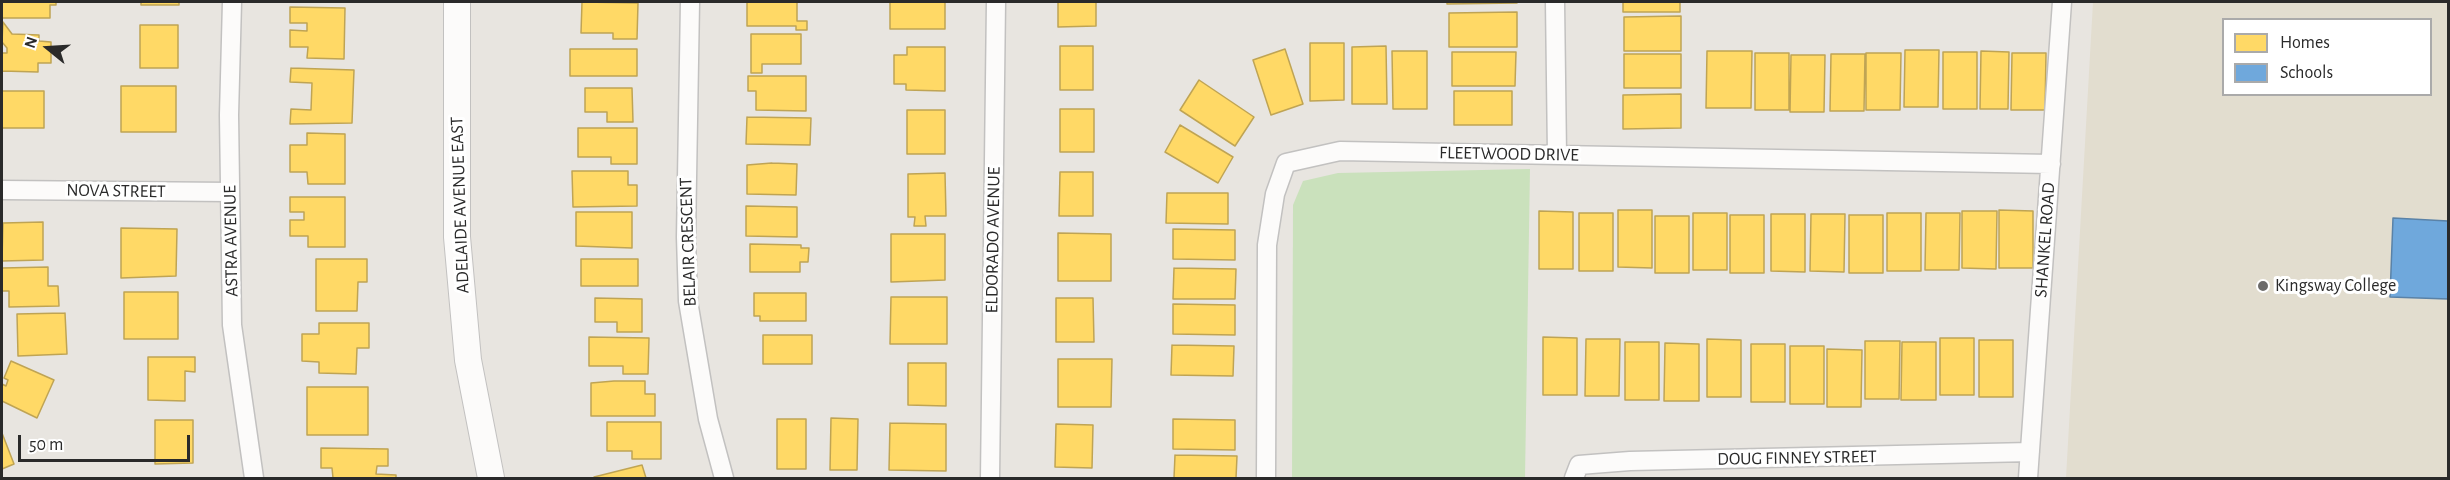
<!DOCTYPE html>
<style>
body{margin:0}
#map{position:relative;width:2450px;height:480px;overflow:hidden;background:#e8e5e0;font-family:"Alegreya Sans",sans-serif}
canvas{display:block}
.frame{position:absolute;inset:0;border:3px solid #2a2a2a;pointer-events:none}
.legend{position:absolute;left:2222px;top:18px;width:210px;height:78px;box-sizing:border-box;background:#fff;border:2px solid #aaa;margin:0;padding:8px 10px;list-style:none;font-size:18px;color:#2a2a2a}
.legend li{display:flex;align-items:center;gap:12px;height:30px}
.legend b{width:30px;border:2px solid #aaa}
.north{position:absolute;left:18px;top:18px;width:60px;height:60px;-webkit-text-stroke:4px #fff;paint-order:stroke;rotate:288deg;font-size:16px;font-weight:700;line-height:24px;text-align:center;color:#2a2a2a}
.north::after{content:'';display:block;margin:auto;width:21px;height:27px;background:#2a2a2a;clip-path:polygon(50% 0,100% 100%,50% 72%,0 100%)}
.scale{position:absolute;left:18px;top:435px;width:172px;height:27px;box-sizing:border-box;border:3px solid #2a2a2a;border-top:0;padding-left:8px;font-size:18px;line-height:21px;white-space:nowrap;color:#2a2a2a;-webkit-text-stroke:4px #fff;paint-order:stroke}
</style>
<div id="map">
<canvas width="2450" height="480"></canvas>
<div class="frame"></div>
<ul class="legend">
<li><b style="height:16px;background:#ffd966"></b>Homes</li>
<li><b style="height:16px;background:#6fa8dc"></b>Schools</li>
</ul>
<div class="north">N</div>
<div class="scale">50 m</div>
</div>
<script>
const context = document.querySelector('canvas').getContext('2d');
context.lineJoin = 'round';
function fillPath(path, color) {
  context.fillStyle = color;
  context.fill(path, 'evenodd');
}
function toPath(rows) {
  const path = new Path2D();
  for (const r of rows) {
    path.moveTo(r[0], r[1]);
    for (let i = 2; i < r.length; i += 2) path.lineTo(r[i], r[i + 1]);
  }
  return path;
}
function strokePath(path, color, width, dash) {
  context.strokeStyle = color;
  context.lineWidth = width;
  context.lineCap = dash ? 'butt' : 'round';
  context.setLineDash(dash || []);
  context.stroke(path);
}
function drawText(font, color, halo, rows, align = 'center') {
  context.font = font + ' "Alegreya Sans",sans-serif';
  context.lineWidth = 6;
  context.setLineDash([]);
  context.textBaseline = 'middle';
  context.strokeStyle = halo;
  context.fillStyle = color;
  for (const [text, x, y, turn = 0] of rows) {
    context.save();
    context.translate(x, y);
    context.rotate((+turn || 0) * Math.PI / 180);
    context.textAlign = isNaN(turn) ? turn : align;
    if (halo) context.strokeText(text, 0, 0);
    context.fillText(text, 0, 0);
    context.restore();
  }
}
fillPath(toPath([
 [2093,2,2448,2,2448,478,2066,478],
 [2224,20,2430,20,2430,94,2224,94]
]), '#e2ddcf');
fillPath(toPath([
 [1530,169,1525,478,1292,478,1293,205,1303,181,1338,173]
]), '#cae1bc');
const homes = toPath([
 [2,2,56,2,56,5,50,5,50,18,2,18,2,2],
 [141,2,179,2,179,5,141,5,141,2],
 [582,2,638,3,637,39,613,39,613,33,581,33,582,2],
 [747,2,797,2,797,21,807,21,807,30,796,30,796,26,747,26,747,2],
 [890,2,945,2,945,29,890,29,890,2],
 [1058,2,1096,2,1096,26,1058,27,1058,2],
 [1447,2,1517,2,1517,3,1447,4,1447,2],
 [1623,2,1680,2,1680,12,1623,12,1623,2],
 [290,7,345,8,344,59,307,58,308,47,290,47,290,30,307,31,307,23,290,23,290,7],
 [1517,12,1517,47,1449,47,1449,13,1517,12],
 [1681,16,1681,51,1624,51,1624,17,1681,16],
 [3,22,12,34,39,35,39,41,51,42,51,63,38,63,38,72,2,71,2,75,2,53,7,53,7,48,2,42,3,22],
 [140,25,178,25,178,68,140,68,140,25],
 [751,34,801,34,801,64,762,64,762,73,751,73,751,34],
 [1310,43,1344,43,1344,100,1310,101,1310,43],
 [1060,46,1093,46,1093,90,1060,90,1060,46],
 [1386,46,1387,104,1352,104,1352,47,1386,46],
 [907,47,945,47,945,91,906,90,906,84,894,84,894,55,907,55,907,47],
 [570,49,637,49,637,76,570,76,570,49],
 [1285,49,1303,104,1271,115,1253,60,1285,49],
 [1905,50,1939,50,1938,107,1904,107,1905,50],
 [1392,51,1427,51,1427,109,1393,109,1392,51],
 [1707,51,1752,51,1751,108,1706,108,1707,51],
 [1981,51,2009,52,2008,109,1980,109,1981,51],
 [1452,52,1516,52,1515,86,1452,86,1452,52],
 [1943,52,1977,52,1977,109,1943,109,1943,52],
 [1755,53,1789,53,1789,110,1755,110,1755,53],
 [1866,53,1901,53,1900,110,1866,110,1866,53],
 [2012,53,2046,53,2045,110,2011,110,2012,53],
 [1624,54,1681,54,1681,88,1624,88,1624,54],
 [1831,54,1865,54,1864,111,1830,111,1831,54],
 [1791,55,1825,55,1824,112,1790,112,1791,55],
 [291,68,354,70,352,123,290,124,291,109,311,110,312,83,290,82,291,68],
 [748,76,806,76,806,111,756,110,756,91,748,91,748,76],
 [1199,80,1254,117,1235,146,1180,110,1199,80],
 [121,86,176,86,176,132,121,132,121,86],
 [585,88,632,88,633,122,607,122,607,112,585,112,585,88],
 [2,91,44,91,44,128,2,128,2,91],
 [1454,91,1512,91,1512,125,1454,125,1454,91],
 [1681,94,1681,128,1623,129,1623,95,1681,94],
 [1060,109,1094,109,1094,152,1060,152,1060,109],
 [907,110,945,110,945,154,907,154,907,110],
 [747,117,811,118,810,145,746,144,747,117],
 [1180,125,1233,157,1218,183,1165,152,1180,125],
 [578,128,637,128,637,164,611,164,611,157,578,157,578,128],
 [307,133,345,134,345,184,308,184,307,172,290,172,290,145,307,145,307,133],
 [772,163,797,164,796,195,747,194,747,165,772,163],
 [572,171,628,171,628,185,637,185,637,206,573,207,572,171],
 [1060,172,1093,172,1093,216,1059,216,1060,172],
 [945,173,946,216,925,216,926,226,914,226,915,217,908,217,908,174,945,173],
 [1167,193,1228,193,1228,224,1166,223,1167,193],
 [290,197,345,197,345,247,308,247,308,236,290,236,290,220,304,220,304,212,290,212,290,197],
 [746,206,797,207,797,237,746,236,746,206],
 [1618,210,1652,210,1652,268,1618,267,1618,210],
 [1999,210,2033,211,2033,268,1999,268,1999,210],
 [1539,211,1573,212,1573,269,1539,269,1539,211],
 [1962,211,1997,211,1996,269,1962,268,1962,211],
 [576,212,632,212,632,248,576,246,576,212],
 [1579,213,1613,213,1613,271,1579,271,1579,213],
 [1693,213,1727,213,1727,270,1693,270,1693,213],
 [1887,213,1921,213,1921,271,1887,271,1887,213],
 [1926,213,1960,213,1959,270,1925,270,1926,213],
 [1771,214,1805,214,1805,272,1771,271,1771,214],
 [1811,214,1845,214,1844,272,1810,271,1811,214],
 [1730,215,1764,215,1764,273,1730,273,1730,215],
 [1849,215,1883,215,1883,273,1849,273,1849,215],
 [1655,216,1689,216,1689,273,1655,273,1655,216],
 [43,222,43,260,2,261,3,223,43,222],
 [121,228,177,229,176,276,121,278,121,228],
 [1173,229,1235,230,1235,260,1173,259,1173,229],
 [1058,233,1111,234,1111,281,1058,281,1058,233],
 [891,234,945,234,945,280,891,282,891,234],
 [750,244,801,245,801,248,809,248,808,262,800,262,800,272,750,272,750,244],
 [316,259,367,259,367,282,358,282,357,311,316,311,316,259],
 [581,259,638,259,638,286,581,286,581,259],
 [48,267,48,286,58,286,59,306,9,307,9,291,2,291,2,268,48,267],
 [1174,268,1236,269,1235,299,1173,299,1174,268],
 [124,292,178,292,178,339,124,339,124,292],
 [754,293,806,293,806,321,760,321,760,316,754,316,754,293],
 [891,297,947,297,947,344,890,344,891,297],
 [595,298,642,299,642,332,617,332,617,322,595,322,595,298],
 [1056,298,1093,298,1094,342,1056,342,1056,298],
 [1173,304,1235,305,1235,335,1173,334,1173,304],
 [65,313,67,354,18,356,17,314,65,313],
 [319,323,369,323,369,348,357,348,356,374,319,373,319,362,302,361,302,334,319,334,319,323],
 [763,335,812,335,812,364,763,364,763,335],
 [589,337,649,338,648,374,623,374,623,366,589,366,589,337],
 [1543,337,1577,338,1577,395,1543,395,1543,337],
 [1940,338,1974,338,1974,395,1940,395,1940,338],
 [1586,339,1620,339,1619,396,1585,396,1586,339],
 [1707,339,1741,340,1741,397,1707,397,1707,339],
 [1979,340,2013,340,2013,397,1979,397,1979,340],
 [1865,341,1900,341,1899,399,1865,399,1865,341],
 [1625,342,1659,342,1659,400,1625,400,1625,342],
 [1902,342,1936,342,1936,400,1901,400,1902,342],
 [1665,343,1699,344,1699,401,1664,401,1665,343],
 [1751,344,1785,344,1785,402,1751,402,1751,344],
 [1172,345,1234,346,1233,376,1171,375,1172,345],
 [1790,346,1824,346,1824,404,1790,404,1790,346],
 [1827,349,1862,350,1861,407,1827,407,1827,349],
 [148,357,195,357,195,372,185,371,185,401,148,400,148,357],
 [1058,359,1112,359,1111,407,1058,407,1058,359],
 [11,361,54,380,37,418,2,401,2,384,6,386,8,380,4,378,11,361],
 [908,363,946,363,946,406,908,405,908,363],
 [614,381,645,381,645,394,655,394,655,416,591,416,591,383,614,381],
 [307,387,368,387,368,435,307,435,307,387],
 [831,418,858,419,857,470,830,470,831,418],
 [777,419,806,419,806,469,777,469,777,419],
 [1173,419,1235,420,1235,450,1173,449,1173,419],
 [155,420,193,420,193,463,155,464,155,420],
 [607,422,661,422,661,459,632,459,632,451,607,451,607,422],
 [890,423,946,424,946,471,889,470,890,423],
 [1056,424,1093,425,1092,468,1055,467,1056,424],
 [2,433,14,464,2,469,2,433],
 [321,448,388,449,388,466,377,466,376,474,396,475,396,478,333,478,332,468,321,468,321,448],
 [1175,455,1237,456,1236,478,1174,478,1175,455],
 [642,465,646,478,595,478,594,477,642,465]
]);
fillPath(homes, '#ffd966');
strokePath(homes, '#bfa454', 1.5);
const schools = toPath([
 [2393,218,2448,221,2448,299,2390,297,2393,218]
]);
fillPath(schools, '#6fa8dc');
strokePath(schools, '#5a82a7', 1.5);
const minor = toPath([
 [232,2,229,115,232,325,254,478],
 [690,2,686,237,688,301,708,419,724,478],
 [1555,2,1557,155],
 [2,190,230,192],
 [990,478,996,2],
 [1266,478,1267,245,1275,194,1286,163,1340,151,2051,164],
 [1574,478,1579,465,1630,461,2030,452],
 [2028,478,2062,2]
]);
const secondary = toPath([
 [457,2,457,237,468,360,491,478]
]);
strokePath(minor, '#c2c1c0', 21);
strokePath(secondary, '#c2c1c0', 28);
strokePath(minor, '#fcfbfa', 18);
strokePath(secondary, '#fcfbfa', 26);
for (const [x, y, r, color] of [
 [2263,286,6,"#6c6b6a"]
]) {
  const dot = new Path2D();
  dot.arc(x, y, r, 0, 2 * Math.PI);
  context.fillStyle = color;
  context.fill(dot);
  strokePath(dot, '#fff', 2);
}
drawText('18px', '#2a2a2a', '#fff', [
 ["FLEETWOOD DRIVE",1509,154,1],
 ["NOVA STREET",116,191,1],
 ["ADELAIDE AVENUE EAST",460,205,-92],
 ["ELDORADO AVENUE",993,240,-89],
 ["SHANKEL ROAD",2045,240,-86],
 ["ASTRA AVENUE",231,241,-91],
 ["BELAIR CRESCENT",688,242,-92],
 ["DOUG FINNEY STREET",1797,458,-1]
]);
drawText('18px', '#2a2a2a', '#fff', [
 ["Kingsway College",2275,286]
], 'left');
</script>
